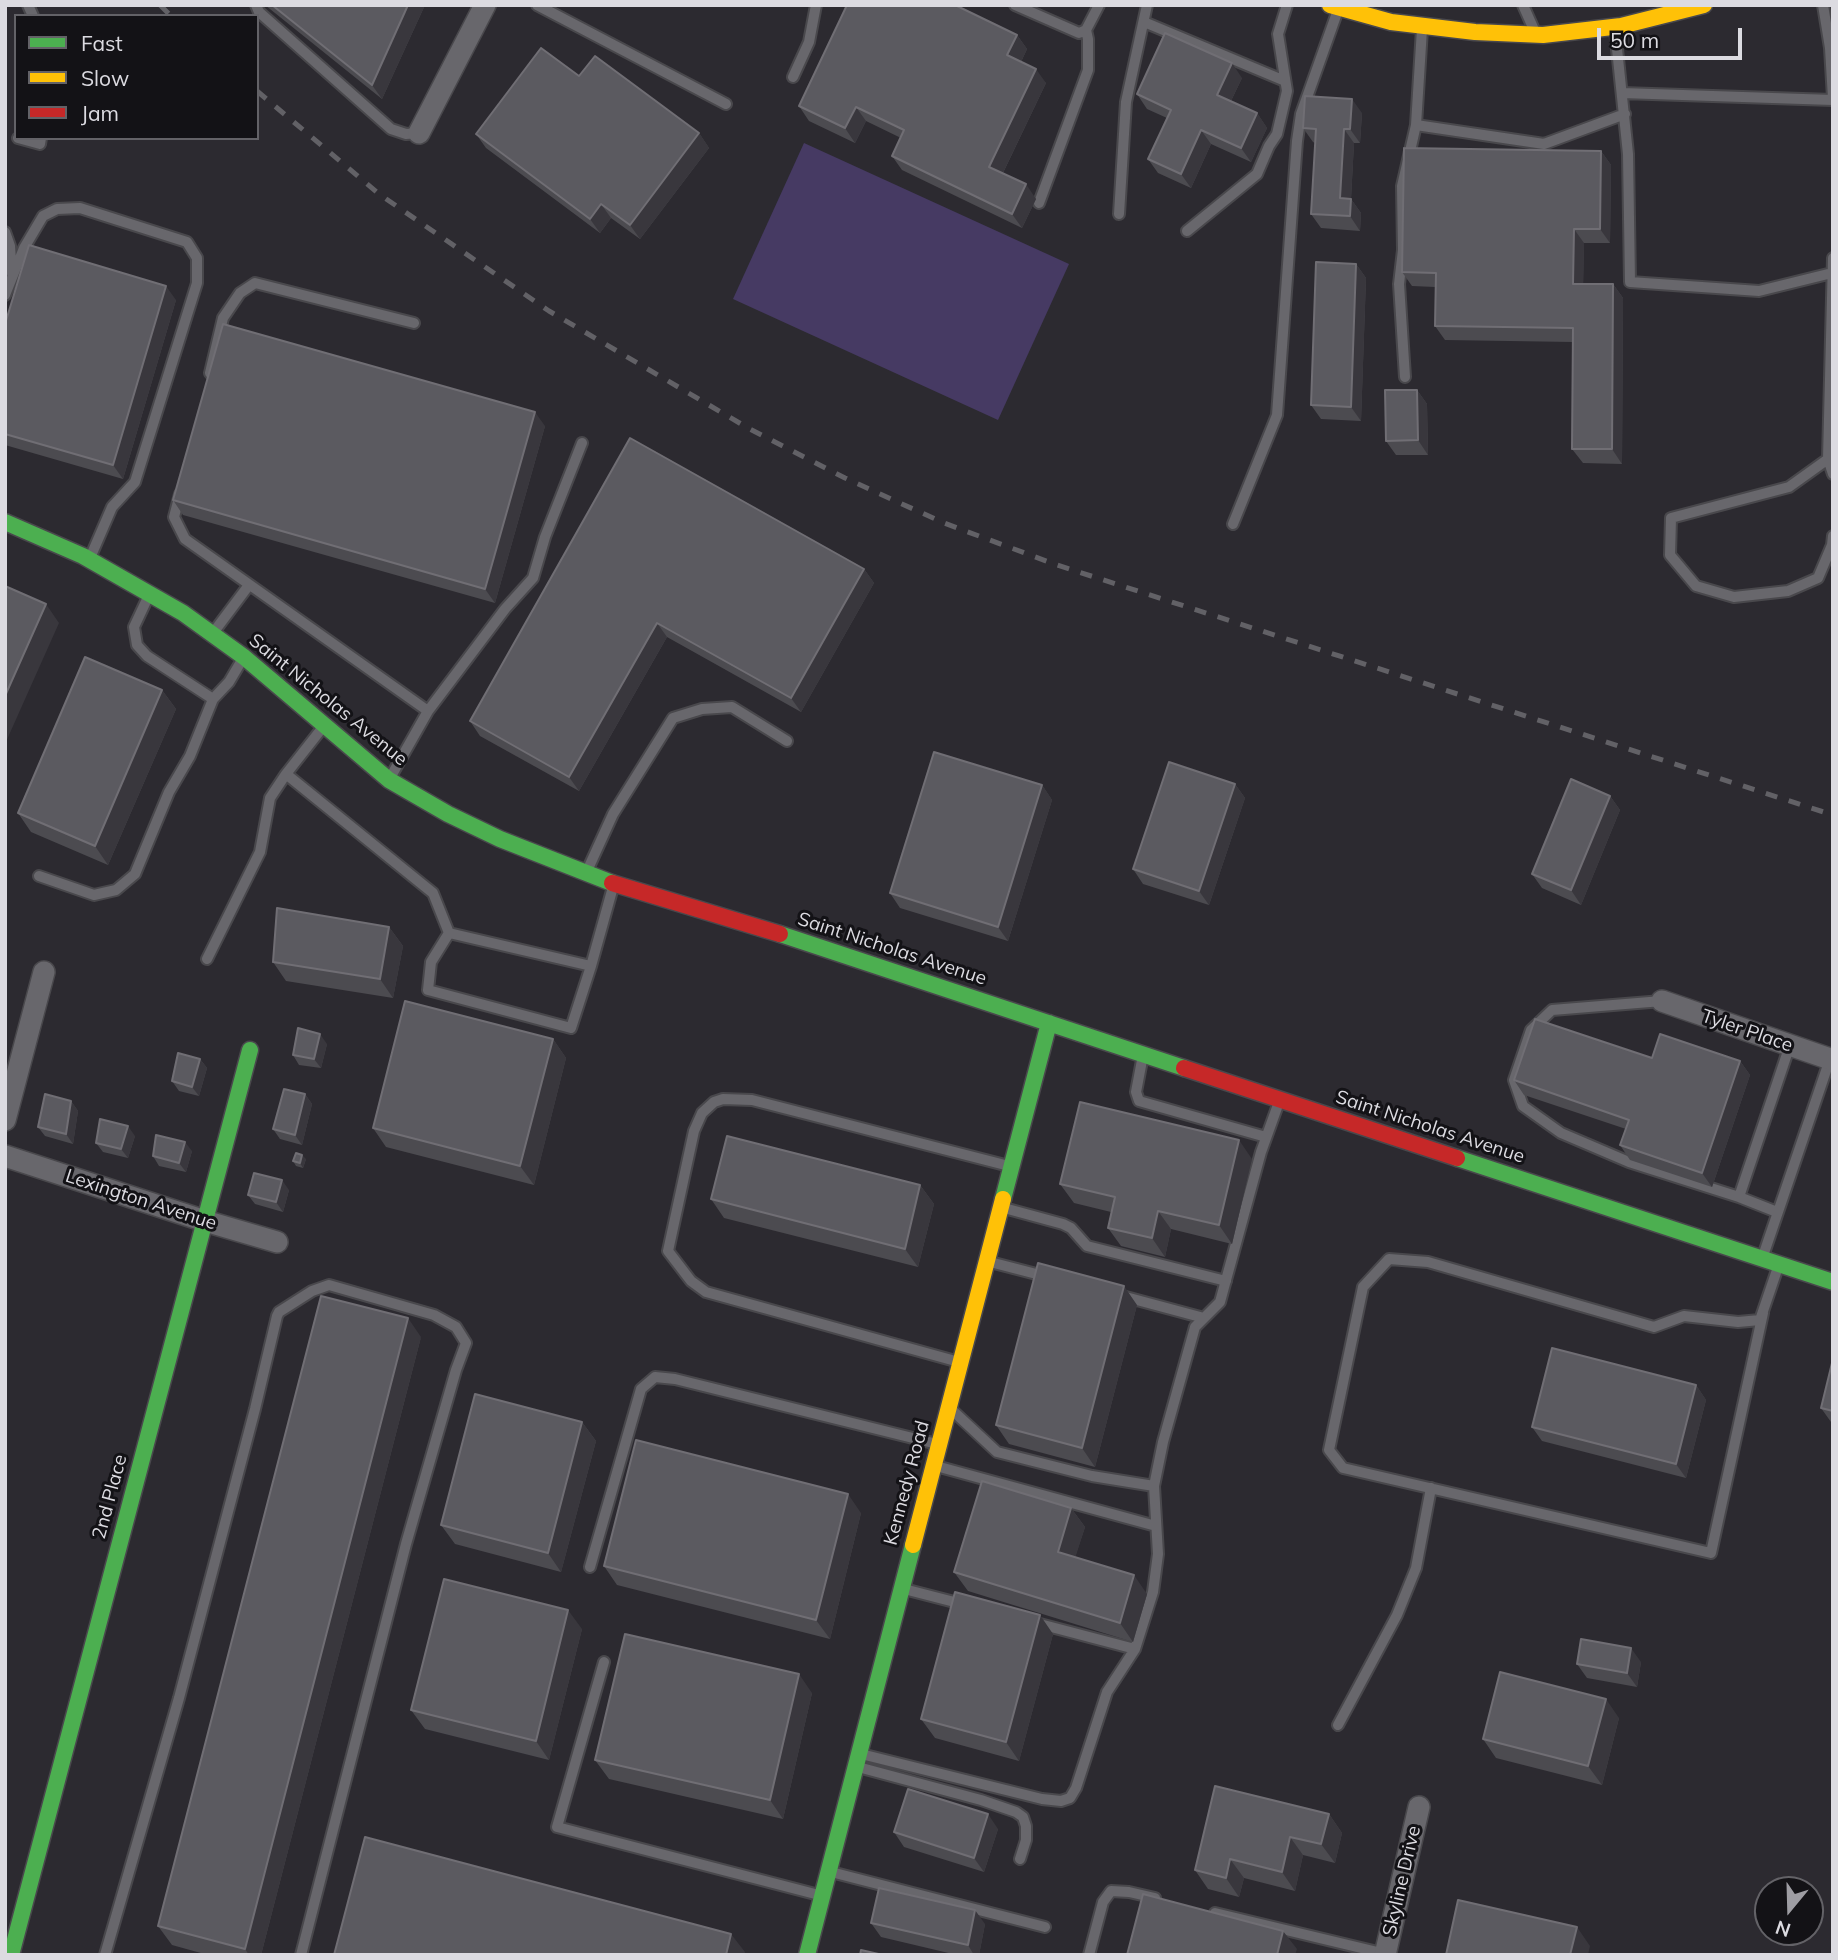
<!DOCTYPE html>
<style>
body{margin:0}
#map{position:relative;width:1838px;height:1960px;overflow:hidden;background:#2c2a30;font-family:Mulish,sans-serif}
canvas{display:block}
.frame{position:absolute;inset:0;border:7px solid #dcdbe1;pointer-events:none}
.legend{position:absolute;left:14px;top:14px;width:245px;height:126px;box-sizing:border-box;background:#131216;border:2px solid #636267;margin:0;padding:9px 12px;list-style:none;font-size:21px;color:#dcdbe1}
.legend li{display:flex;align-items:center;gap:14px;height:35px}
.legend b{width:35px;border:2px solid #636267}
.north{position:absolute;left:1754px;top:1876px;width:70px;height:70px;box-sizing:border-box;background:#131216;border:2px solid #636267;border-radius:50%;rotate:199deg;font-size:19px;font-weight:700;line-height:28px;text-align:center;color:#dcdbe1}
.north::after{content:'';display:block;margin:auto;width:24px;height:32px;background:#9e9da3;clip-path:polygon(50% 0,100% 100%,50% 72%,0 100%)}
.scale{position:absolute;left:1597px;top:28px;width:145px;height:32px;box-sizing:border-box;border:4px solid #dcdbe1;border-top:0;padding-left:9px;font-size:21px;line-height:24px;white-space:nowrap;color:#dcdbe1;-webkit-text-stroke:5px #131216;paint-order:stroke}
</style>
<div id="map">
<canvas width="1838" height="1960"></canvas>
<div class="frame"></div>
<ul class="legend">
<li><b style="height:9px;background:#4caf50"></b>Fast</li>
<li><b style="height:9px;background:#ffc107"></b>Slow</li>
<li><b style="height:9px;background:#c62828"></b>Jam</li>
</ul>
<div class="north">N</div>
<div class="scale">50 m</div>
</div>
<script>
const context = document.querySelector('canvas').getContext('2d');
context.lineJoin = 'round';
function fillPath(path, color) {
  context.fillStyle = color;
  context.fill(path, 'evenodd');
}
function toPath(rows) {
  const path = new Path2D();
  for (const r of rows) {
    path.moveTo(r[0], r[1]);
    for (let i = 2; i < r.length; i += 2) path.lineTo(r[i], r[i + 1]);
  }
  return path;
}
function strokePath(path, color, width, dash) {
  context.strokeStyle = color;
  context.lineWidth = width;
  context.lineCap = dash ? 'butt' : 'round';
  context.setLineDash(dash || []);
  context.stroke(path);
}
function drawText(font, color, halo, rows, align = 'center') {
  context.font = font + ' Mulish,sans-serif';
  context.lineWidth = 6;
  context.setLineDash([]);
  context.textBaseline = 'middle';
  context.strokeStyle = halo;
  context.fillStyle = color;
  for (const [text, x, y, turn = 0] of rows) {
    context.save();
    context.translate(x, y);
    context.rotate((+turn || 0) * Math.PI / 180);
    context.textAlign = isNaN(turn) ? turn : align;
    if (halo) context.strokeText(text, 0, 0);
    context.fillText(text, 0, 0);
    context.restore();
  }
}
fillPath(toPath([
 [804,143,1069,264,998,420,733,299]
]), '#463a63');
const lane = toPath([
 [28,5,33,16],
 [256,5,259,12,391,129,406,134,419,133],
 [537,5,726,104],
 [1015,5,1079,33,1086,30,1099,5],
 [1523,5,1535,32],
 [1823,5,1830,48,1833,98],
 [1144,22,1285,81],
 [1615,30,1628,154,1630,282,1759,291,1832,273],
 [793,77,809,42,816,5],
 [1622,93,1833,100],
 [1416,125,1544,144,1625,114],
 [18,138,40,144,41,138],
 [1039,203,1088,70,1088,39,1086,30],
 [1119,214,1126,102,1147,5],
 [1187,231,1257,174,1269,146,1277,134,1287,91,1278,34,1287,5],
 [5,232,10,246,12,274],
 [1833,258,1828,459,1833,474],
 [5,295,24,248,43,216,57,209,80,208,187,242,197,258,197,283,135,482,112,507,90,558],
 [210,373,223,318,240,293,255,283,414,323],
 [1405,377,1399,284,1403,250,1402,186,1416,125,1422,29],
 [1828,459,1789,487,1671,518,1670,555,1696,586,1734,597,1788,591,1818,578,1832,545,1833,536],
 [180,494,174,517,185,539,428,711],
 [1233,524,1277,415,1297,141,1301,114,1338,10],
 [149,595,134,627,137,645,147,656,213,699],
 [213,633,249,585],
 [323,727,286,774,433,893,449,933,591,966,613,887],
 [390,778,428,711,505,609,533,578,545,537,582,443],
 [587,871,613,814,673,718,702,709,732,707,787,741],
 [39,876,94,895,116,890,135,874,169,792,190,756,213,699,229,682,242,660],
 [449,933,431,962,428,990,571,1028,591,966],
 [207,959,260,852,270,798,286,774],
 [1662,1001,1552,1010,1531,1030,1514,1080,1523,1106,1561,1133,1629,1162,1739,1197],
 [1143,1055,1136,1092,1139,1101,1266,1137],
 [1004,1208,1063,1224,1071,1228,1087,1246,1226,1281],
 [1777,1212,1739,1197,1790,1045],
 [1763,1256,1830,1059],
 [990,1262,1048,1277],
 [1122,1296,1204,1318],
 [1763,1313,1711,1553,1343,1468,1329,1450,1363,1287,1389,1259,1428,1262,1654,1327,1684,1316,1738,1322,1760,1320,1778,1267],
 [959,1362,706,1292,691,1281,668,1251,694,1131,702,1113,714,1102,723,1099,752,1100,1009,1166],
 [953,1411,997,1452,1092,1476,1154,1486],
 [936,1466,1156,1526],
 [590,1567,641,1389,655,1377,675,1379,937,1444],
 [904,1589,966,1605],
 [1036,1623,1135,1649],
 [604,1662,557,1827,819,1895],
 [1338,1725,1397,1615,1416,1568,1431,1488],
 [861,1754,1042,1799,1061,1801,1070,1798,1076,1788,1107,1692,1135,1649,1153,1592,1158,1554,1154,1486,1163,1442,1195,1327,1220,1302,1261,1152,1279,1102],
 [858,1767,981,1800,1016,1812,1023,1817,1026,1826,1026,1840,1020,1859],
 [831,1872,1045,1927],
 [1215,1913,1386,1954],
 [105,1955,179,1698,255,1409,277,1316,279,1312,312,1291,329,1285,434,1315,456,1327,466,1343,456,1370,406,1544,301,1955],
 [1089,1955,1103,1902,1111,1891,1129,1892,1155,1898]
]);
const street = toPath([
 [419,133,485,5],
 [1662,1001,1833,1060],
 [5,1120,44,972],
 [5,1156,205,1221,277,1242],
 [1385,1955,1419,1807]
]);
const fast = toPath([
 [5,522,83,556,183,613,244,657,389,780,448,814,500,839,612,883],
 [780,934,1184,1068],
 [1457,1158,1833,1282],
 [1003,1199,1049,1023],
 [11,1955,250,1050],
 [807,1955,913,1545]
]);
const slow = toPath([
 [1330,5,1391,22,1475,32,1543,35,1621,26,1704,5],
 [913,1545,1003,1199]
]);
const jam = toPath([
 [612,883,780,934],
 [1184,1068,1457,1158]
]);
strokePath(lane, '#49484c', 14);
strokePath(street, '#49484c', 24);
strokePath(fast, '#49484c', 19);
strokePath(slow, '#49484c', 19);
strokePath(jam, '#49484c', 19);
strokePath(lane, '#68676c', 10);
strokePath(street, '#68676c', 21);
strokePath(fast, '#4caf50', 16);
strokePath(slow, '#ffc107', 16);
strokePath(jam, '#c62828', 16);
strokePath(toPath([
 [160,5,171,16],
 [257,91,379,194,549,311,748,428,845,478,944,523,1057,565,1833,815]
]), '#626166', 5, [12, 12]);
fillPath(toPath([
 [265,5,425,5,382,99],
 [1017,35,1027,49,1021,62,1046,83,1003,173,1036,199,1022,228,902,170,892,156,901,138,866,121,855,143,809,121,799,106],
 [579,76,699,133,709,148,640,239,611,218,600,233,486,148,476,134],
 [1242,78,1231,101,1257,113,1267,128,1251,162,1211,144,1191,188,1158,173,1148,159,1167,118,1147,109,1137,94],
 [1362,113,1360,143,1354,143,1351,199,1361,213,1360,231,1321,228,1311,214,1315,143,1313,142,1303,128],
 [1601,151,1611,165,1610,243,1584,243,1583,284,1613,284,1623,298,1622,464,1583,463,1572,449,1573,342,1445,340,1435,326,1435,287,1412,286,1402,272],
 [1356,264,1366,278,1361,421,1321,419,1311,405],
 [176,300,123,479,5,445,5,324],
 [1417,390,1427,404,1428,455,1396,455,1386,441],
 [545,426,495,603,183,515,173,500],
 [630,438,864,569,874,583,801,712,667,637,579,791,480,736,470,721],
 [162,690,176,709,108,865,31,832,18,813],
 [1235,784,1245,798,1209,905,1143,884,1133,869],
 [1042,785,1052,800,1008,941,900,908,890,893],
 [1610,796,1620,810,1581,905,1542,888,1532,874],
 [389,927,403,946,393,998,286,981,273,962],
 [553,1039,566,1058,534,1185,386,1147,373,1128],
 [327,1044,321,1068,299,1065,293,1055],
 [1652,1058,1740,1061,1750,1075,1712,1187,1630,1160,1620,1145,1626,1129,1524,1095,1514,1080],
 [200,1059,207,1068,199,1096,179,1091,172,1081],
 [305,1094,312,1104,302,1145,280,1139,273,1129],
 [71,1101,78,1111,73,1144,45,1136,38,1127],
 [135,1136,128,1158,103,1152,96,1143],
 [192,1151,186,1172,159,1166,153,1156],
 [306,1159,303,1168,296,1166,293,1161],
 [1252,1159,1232,1244,1171,1229,1165,1257,1121,1246,1108,1228,1111,1212,1074,1203,1060,1184],
 [920,1185,934,1204,918,1267,724,1218,711,1199],
 [289,1190,283,1212,255,1204,248,1195],
 [1137,1305,1095,1467,1009,1444,996,1425],
 [421,1337,261,1955,208,1955,172,1945,158,1926],
 [1832,1363,1833,1423,1831,1422,1821,1408],
 [1696,1385,1706,1400,1686,1478,1542,1441,1532,1427],
 [582,1422,596,1441,561,1572,455,1544,441,1525],
 [1071,1508,1085,1527,1075,1557,1147,1594,1133,1642,968,1591,954,1572],
 [861,1513,830,1639,617,1585,604,1566],
 [582,1629,549,1760,425,1729,411,1710],
 [1053,1634,1019,1761,935,1738,921,1719],
 [1641,1662,1637,1687,1587,1678,1577,1664],
 [812,1693,783,1819,609,1779,595,1760],
 [1619,1718,1602,1785,1496,1758,1483,1739],
 [1329,1814,1342,1833,1335,1863,1303,1855,1295,1891,1244,1878,1239,1897,1208,1889,1195,1870],
 [998,1829,984,1872,904,1847,894,1832],
 [871,1923,985,1924,979,1955,957,1955,881,1937]
]), '#4c4b50');
fillPath(toPath([
 [408,5,425,5,382,99,372,85],
 [1017,35,1027,49,1017,70,1007,55],
 [1232,63,1242,78,1227,109,1217,95],
 [1036,69,1046,83,999,181,989,167],
 [1352,99,1362,113,1360,143,1350,129],
 [856,107,866,121,855,143,845,128],
 [1257,113,1267,128,1251,162,1241,148],
 [1344,129,1354,143,1351,199,1361,213,1360,231,1350,216,1340,198],
 [1201,130,1211,144,1191,188,1181,174],
 [699,133,709,148,640,239,630,225],
 [1601,151,1611,165,1610,243,1600,229],
 [1026,184,1036,199,1022,228,1012,214],
 [601,204,611,218,600,233,590,219],
 [1574,229,1584,243,1583,298,1573,284],
 [1356,264,1366,278,1361,421,1351,407],
 [1613,284,1623,298,1622,464,1612,449],
 [166,286,176,300,123,479,113,465],
 [1417,390,1427,404,1428,455,1418,440],
 [535,412,545,426,495,603,485,589],
 [864,569,874,583,801,712,791,698],
 [46,604,59,623,5,744,5,696],
 [657,623,667,637,579,791,569,777],
 [162,690,176,709,108,865,95,846],
 [1235,784,1245,798,1209,905,1199,891],
 [1042,785,1052,800,1008,941,998,927],
 [1610,796,1620,810,1581,905,1571,890],
 [389,927,403,946,393,998,380,979],
 [320,1034,327,1044,321,1068,314,1059],
 [553,1039,566,1058,534,1185,520,1166],
 [200,1059,207,1068,199,1096,192,1087],
 [1740,1061,1750,1075,1712,1187,1702,1173],
 [305,1094,312,1104,302,1145,295,1135],
 [71,1101,78,1111,73,1144,66,1134],
 [128,1126,135,1136,128,1158,121,1149],
 [1239,1140,1252,1159,1232,1244,1219,1225],
 [185,1142,192,1151,186,1172,179,1163],
 [302,1155,306,1159,303,1168,300,1163],
 [282,1180,289,1190,283,1212,276,1202],
 [920,1185,934,1204,918,1267,905,1249],
 [1158,1211,1171,1229,1165,1257,1152,1238],
 [1124,1286,1137,1305,1095,1467,1082,1448],
 [408,1318,421,1337,261,1955,249,1955,245,1949],
 [1696,1385,1706,1400,1686,1478,1676,1464],
 [582,1422,596,1441,561,1572,548,1553],
 [848,1494,861,1513,830,1639,816,1620],
 [1071,1508,1085,1527,1071,1571,1058,1552],
 [1134,1575,1147,1594,1133,1642,1120,1623],
 [568,1610,582,1629,549,1760,536,1741],
 [1040,1615,1053,1634,1019,1761,1006,1742],
 [1631,1648,1641,1662,1637,1687,1627,1673],
 [799,1674,812,1693,783,1819,770,1800],
 [1606,1699,1619,1718,1602,1785,1588,1766],
 [988,1814,998,1829,984,1872,974,1858],
 [1329,1814,1342,1833,1335,1863,1321,1844],
 [1290,1837,1303,1855,1295,1891,1282,1872],
 [1230,1859,1244,1878,1239,1897,1226,1878],
 [975,1910,985,1924,979,1955,974,1955,968,1945],
 [1577,1927,1590,1946,1588,1955,1570,1955],
 [1283,1931,1297,1949,1295,1955,1277,1955],
 [731,1934,745,1952,744,1955,726,1955]
]), '#39373d');
const building = toPath([
 [272,5,408,5,372,85,272,5],
 [847,5,955,5,1017,35,1007,55,1036,69,989,167,1026,184,1012,214,892,156,904,130,856,107,845,128,799,106,847,5],
 [1165,33,1232,63,1217,95,1257,113,1241,148,1201,130,1181,174,1148,159,1171,110,1137,94,1165,33],
 [541,48,579,76,595,56,699,133,630,225,601,204,590,219,476,134,541,48],
 [1305,96,1352,99,1350,129,1344,129,1340,198,1351,199,1350,216,1311,214,1316,129,1303,128,1305,96],
 [1404,148,1601,151,1600,229,1574,229,1573,284,1613,284,1612,449,1572,449,1573,328,1435,326,1436,273,1402,272,1404,148],
 [29,245,166,286,113,465,5,434,5,324,29,245],
 [1316,262,1356,264,1351,407,1311,405,1316,262],
 [223,324,535,412,485,589,173,500,223,324],
 [1385,390,1417,390,1418,440,1386,441,1385,390],
 [630,438,864,569,791,698,657,623,569,777,470,721,630,438],
 [5,586,46,604,5,696,5,586],
 [85,657,162,690,95,846,18,813,85,657],
 [934,752,1042,785,998,927,890,893,934,752],
 [1169,762,1235,784,1199,891,1133,869,1169,762],
 [1571,779,1610,796,1571,890,1532,874,1571,779],
 [277,908,389,927,380,979,273,962,277,908],
 [405,1001,553,1039,520,1166,373,1128,405,1001],
 [1535,1019,1652,1058,1660,1034,1740,1061,1702,1173,1620,1145,1629,1120,1514,1080,1535,1019],
 [298,1028,320,1034,314,1059,293,1055,298,1028],
 [178,1053,200,1059,192,1087,172,1081,178,1053],
 [284,1089,305,1094,295,1135,273,1129,284,1089],
 [45,1094,71,1101,66,1134,38,1127,45,1094],
 [1080,1102,1239,1140,1219,1225,1158,1211,1152,1238,1108,1228,1115,1197,1060,1184,1080,1102],
 [100,1119,128,1126,121,1149,96,1143,100,1119],
 [156,1135,185,1142,179,1163,153,1156,156,1135],
 [727,1136,920,1185,905,1249,711,1199,727,1136],
 [296,1153,302,1155,300,1163,293,1161,296,1153],
 [254,1173,282,1180,276,1202,248,1195,254,1173],
 [1038,1263,1124,1286,1082,1448,996,1425,1038,1263],
 [321,1296,408,1318,245,1949,158,1926,321,1296],
 [1552,1348,1696,1385,1676,1464,1532,1427,1552,1348],
 [1832,1363,1833,1363,1833,1411,1821,1408,1832,1363],
 [475,1394,582,1422,548,1553,441,1525,475,1394],
 [636,1440,848,1494,816,1620,604,1566,636,1440],
 [982,1481,1071,1508,1058,1552,1134,1575,1120,1623,954,1572,982,1481],
 [444,1579,568,1610,536,1741,411,1710,444,1579],
 [955,1592,1040,1615,1006,1742,921,1719,955,1592],
 [625,1634,799,1674,770,1800,595,1760,625,1634],
 [1581,1639,1631,1648,1627,1673,1577,1664,1581,1639],
 [1500,1672,1606,1699,1588,1766,1483,1739,1500,1672],
 [1215,1786,1329,1814,1321,1844,1290,1837,1282,1872,1230,1859,1226,1878,1195,1870,1215,1786],
 [908,1789,988,1814,974,1858,894,1832,908,1789],
 [365,1837,731,1934,726,1955,334,1955,365,1837],
 [879,1888,975,1910,968,1945,871,1923,879,1888],
 [1143,1894,1283,1931,1277,1955,1127,1955,1143,1894],
 [1458,1900,1577,1927,1570,1955,1446,1955,1458,1900],
 [861,1950,883,1955,860,1955,861,1950]
]);
fillPath(building, '#5b5a60');
strokePath(building, '#706e74', 2);
drawText('19px', '#dcdbe1', '#131216', [
 ["Saint Nicholas Avenue",328,700,39],
 ["Saint Nicholas Avenue",892,949,18],
 ["Tyler Place",1747,1031,19],
 ["Saint Nicholas Avenue",1430,1127,18],
 ["Lexington Avenue",141,1200,18],
 ["Kennedy Road",907,1483,-75],
 ["2nd Place",110,1497,-75],
 ["Skyline Drive",1402,1881,-77]
]);
</script>
